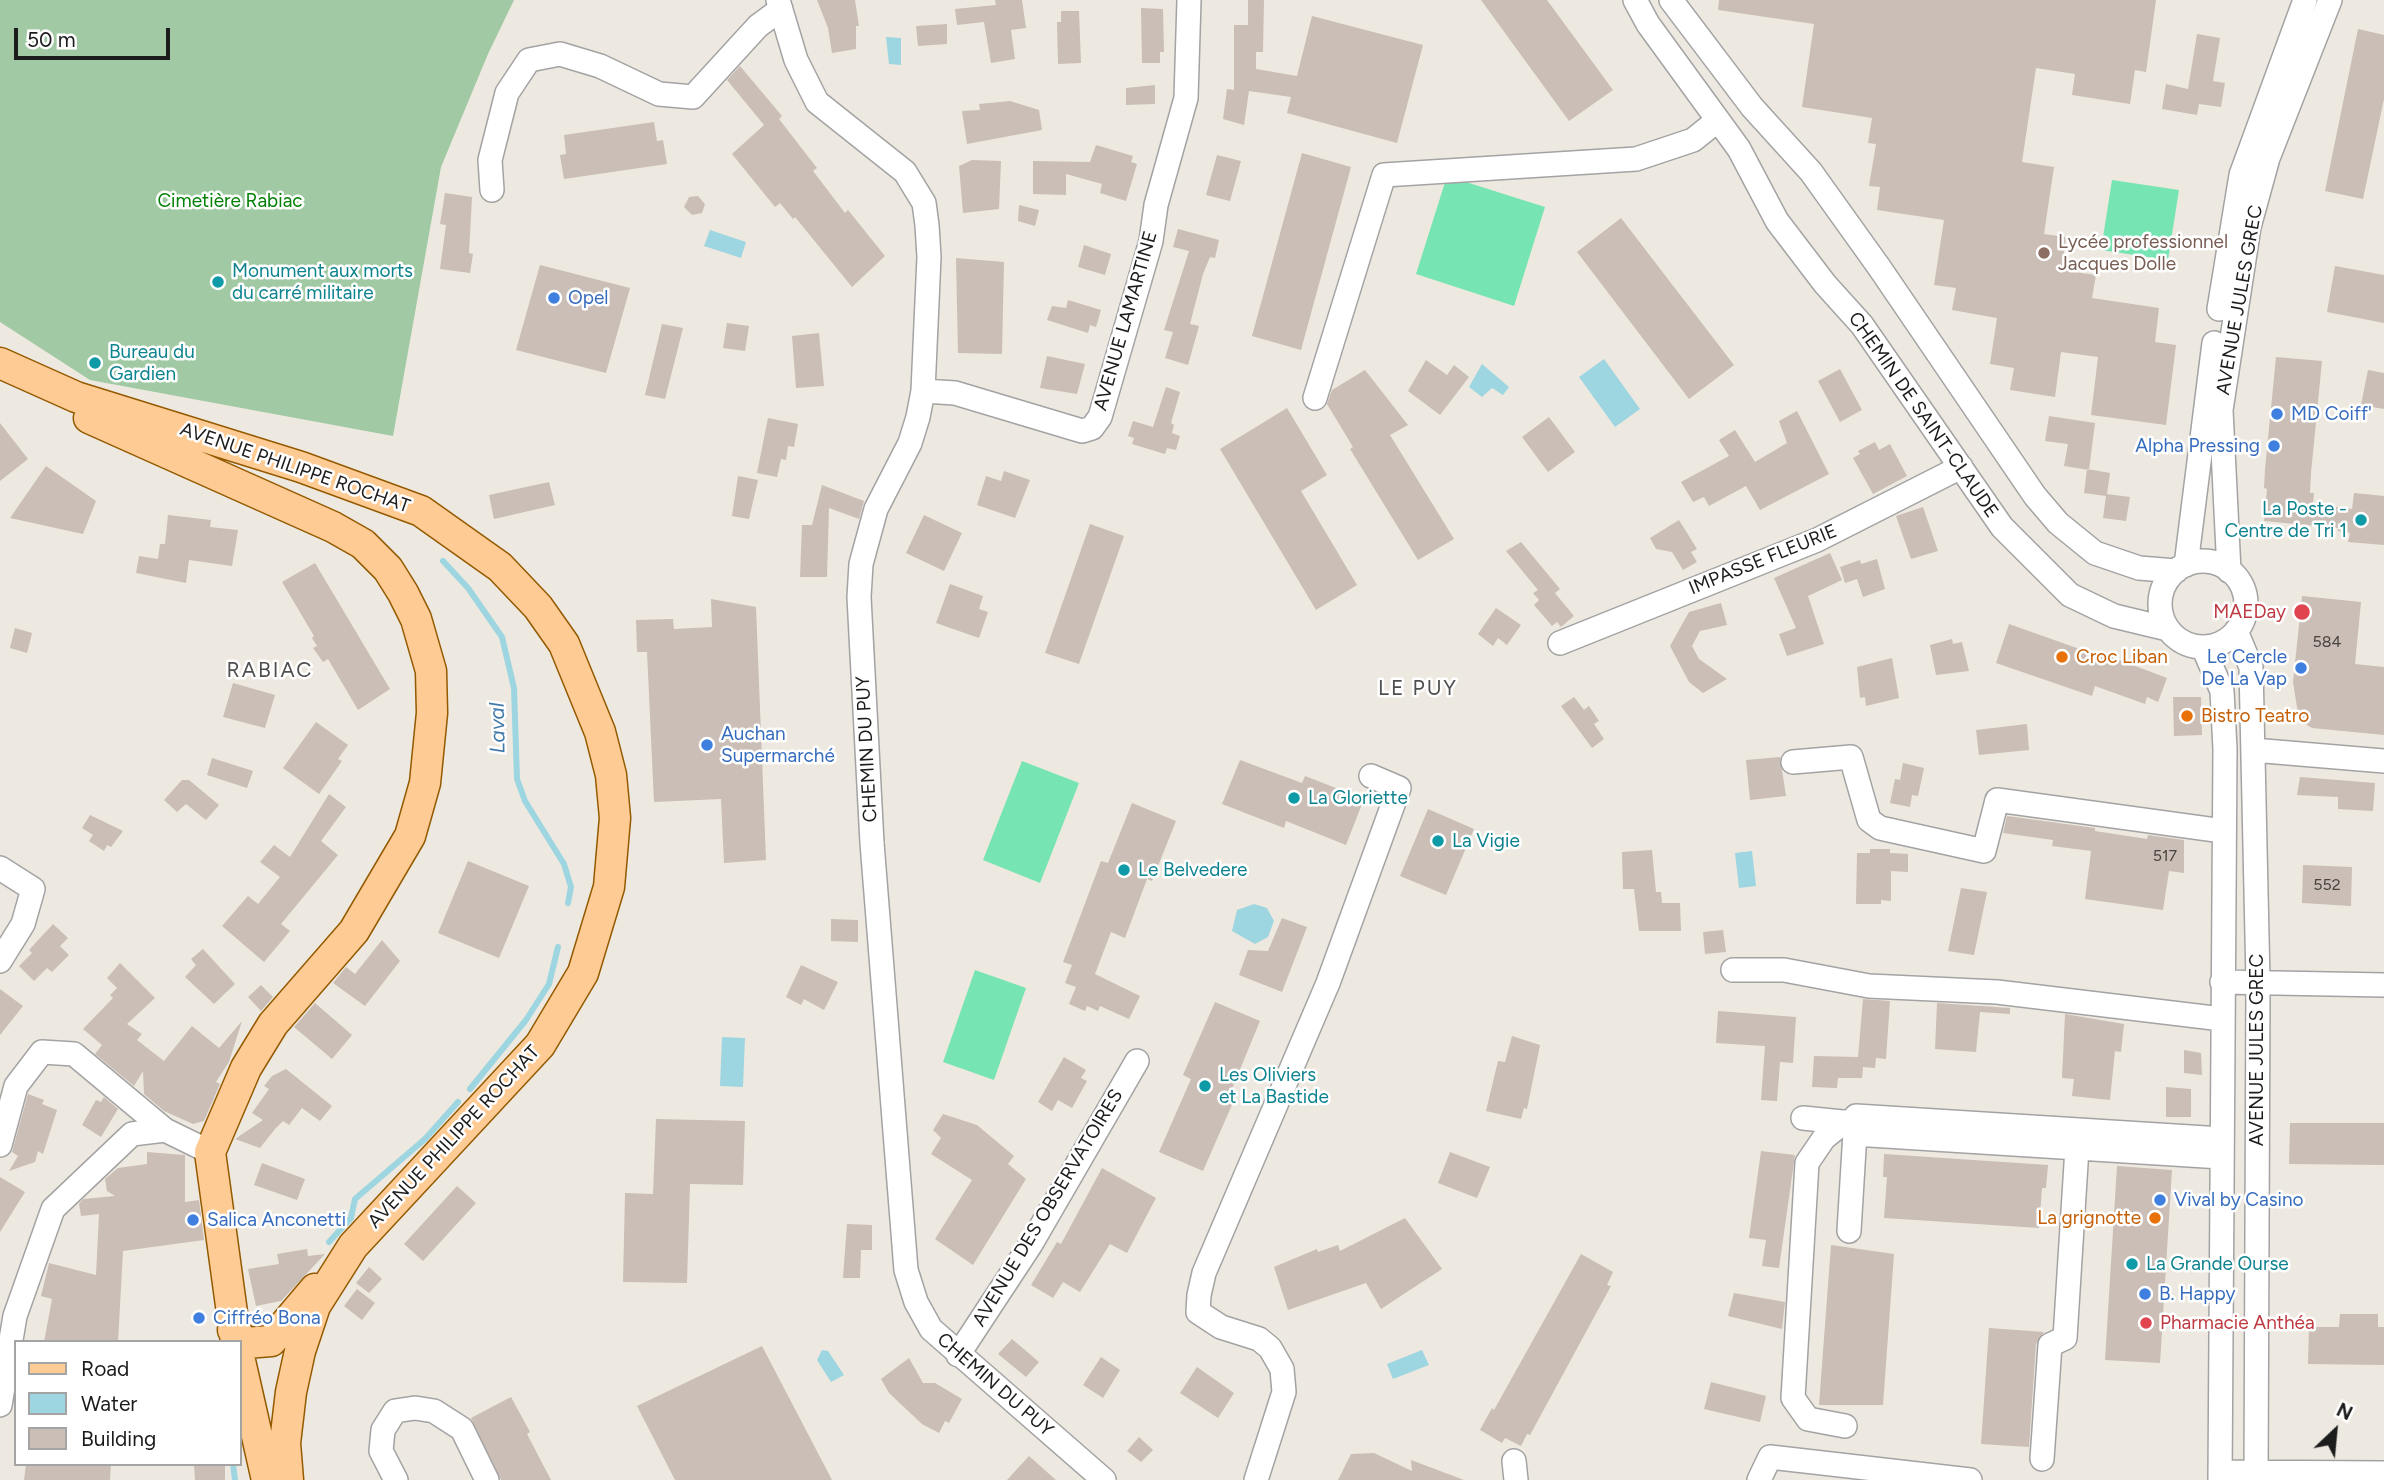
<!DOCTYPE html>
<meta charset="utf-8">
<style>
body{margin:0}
#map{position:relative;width:2384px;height:1480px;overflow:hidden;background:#eee9e0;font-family:Figtree,sans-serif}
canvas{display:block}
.legend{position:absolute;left:14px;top:1340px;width:228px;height:126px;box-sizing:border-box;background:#fff;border:2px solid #a4a4a4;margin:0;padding:9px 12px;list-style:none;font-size:21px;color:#1c1c1c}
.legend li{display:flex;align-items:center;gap:14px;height:35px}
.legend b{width:35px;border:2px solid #a4a4a4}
.north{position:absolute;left:2300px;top:1396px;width:70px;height:70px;-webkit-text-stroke:5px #fff;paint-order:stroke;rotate:26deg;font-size:19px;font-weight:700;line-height:28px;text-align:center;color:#1c1c1c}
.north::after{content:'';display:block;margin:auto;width:24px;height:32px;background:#1c1c1c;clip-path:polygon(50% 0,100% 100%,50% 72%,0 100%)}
.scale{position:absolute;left:14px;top:28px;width:156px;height:32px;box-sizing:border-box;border:4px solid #1c1c1c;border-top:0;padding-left:9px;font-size:21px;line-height:24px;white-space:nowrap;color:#1c1c1c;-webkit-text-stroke:5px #fff;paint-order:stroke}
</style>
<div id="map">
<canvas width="2384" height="1480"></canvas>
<ul class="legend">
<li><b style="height:9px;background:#ffcb95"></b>Road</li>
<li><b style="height:19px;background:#9dd5e0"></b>Water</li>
<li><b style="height:19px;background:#cabeb6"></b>Building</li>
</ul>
<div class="north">N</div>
<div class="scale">50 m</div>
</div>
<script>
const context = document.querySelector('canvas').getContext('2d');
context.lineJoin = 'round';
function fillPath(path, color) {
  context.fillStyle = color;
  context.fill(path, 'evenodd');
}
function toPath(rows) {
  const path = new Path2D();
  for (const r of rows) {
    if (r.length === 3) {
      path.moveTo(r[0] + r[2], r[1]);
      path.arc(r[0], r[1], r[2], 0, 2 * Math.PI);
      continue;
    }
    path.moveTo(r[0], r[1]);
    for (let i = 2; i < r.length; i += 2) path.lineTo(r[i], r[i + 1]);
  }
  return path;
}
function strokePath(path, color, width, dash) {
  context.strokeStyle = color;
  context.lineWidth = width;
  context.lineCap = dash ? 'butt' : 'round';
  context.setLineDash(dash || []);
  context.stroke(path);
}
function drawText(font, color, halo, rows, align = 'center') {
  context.font = font + ' Figtree,sans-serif';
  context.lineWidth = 5;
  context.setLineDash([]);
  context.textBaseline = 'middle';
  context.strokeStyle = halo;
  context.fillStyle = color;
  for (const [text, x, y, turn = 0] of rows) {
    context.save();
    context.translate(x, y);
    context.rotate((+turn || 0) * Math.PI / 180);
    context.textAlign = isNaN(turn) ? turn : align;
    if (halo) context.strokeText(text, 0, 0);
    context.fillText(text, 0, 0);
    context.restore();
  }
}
fillPath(toPath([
 [0,0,514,0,488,54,441,167,393,436,90,380,0,322]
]), '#a0c9a4');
fillPath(toPath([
 [1447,176,1545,207,1514,306,1416,274],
 [2112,180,2179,190,2168,260,2101,250],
 [1022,761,1079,783,1040,883,983,860],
 [975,970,1026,988,994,1080,943,1062]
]), '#77e4b4');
fillPath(toPath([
 [886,37,901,38,901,65,889,64],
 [710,230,746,242,741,258,704,246],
 [1604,359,1640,409,1615,427,1579,377],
 [1482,364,1509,387,1503,395,1492,388,1482,397,1469,387],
 [1752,851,1756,886,1739,888,1735,853],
 [1254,904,1267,908,1274,921,1268,937,1255,944,1232,931,1237,910],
 [722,1037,745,1038,743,1087,720,1086],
 [822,1350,828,1351,844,1375,831,1382,817,1360],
 [1422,1350,1429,1365,1393,1379,1387,1364]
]), '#9dd5e0');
strokePath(toPath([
 [443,561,468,588,502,637,514,688,517,779,525,801,564,864,571,887,568,903],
 [470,1089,526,1020,549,984,558,947],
 [329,1242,351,1218,355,1199,425,1139,458,1102],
 [233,1464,235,1480]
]), '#9dd5e0', 6);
fillPath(toPath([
 [817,0,855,0,859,26,856,26,856,49,832,53,828,28],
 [995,0,1022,0,1026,28,1011,30,1015,59,991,63,984,22,957,25,955,9,996,5],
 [1248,0,1264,0,1263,52,1256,52,1256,69,1297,76,1312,16,1423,45,1397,143,1287,113,1291,97,1249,91,1244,125,1223,119,1227,89,1234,90,1234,25,1248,25],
 [1481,0,1547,0,1613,90,1569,121],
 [1719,0,2156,0,2146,72,2135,70,2130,104,2072,95,2075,74,2036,68,2022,162,2054,167,2044,234,2066,237,2063,259,2075,261,2074,272,2096,275,2092,298,2159,308,2155,342,2176,345,2166,425,2091,415,2098,357,2061,352,2055,397,2010,390,2014,368,1990,364,1997,318,1952,310,1956,288,1934,285,1944,220,1877,210,1880,187,1869,186,1876,144,1868,143,1872,118,1802,107,1814,24,1718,10],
 [1141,8,1163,9,1164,52,1160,52,1160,63,1142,63],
 [1061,11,1079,11,1081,63,1058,64,1057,22,1061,22],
 [947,24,947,44,918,46,916,26],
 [2358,29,2384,35,2384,99,2363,199,2325,191],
 [2197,34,2220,38,2213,81,2225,83,2221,107,2199,104,2197,115,2162,109,2166,84,2188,89],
 [740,66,782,116,779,119,817,168,813,171,845,213,848,210,885,256,852,287,795,217,793,219,780,203,775,207,732,154,764,125,727,80],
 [1155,85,1155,104,1126,105,1126,88],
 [1010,101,1039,110,1042,130,967,144,962,111,980,110,979,104],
 [654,122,657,141,663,140,667,164,564,179,560,155,566,154,564,135],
 [1096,145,1133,156,1131,162,1137,164,1126,201,1100,193,1102,184,1066,174,1066,195,1033,194,1033,161,1090,162],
 [1302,153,1351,167,1301,350,1252,336],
 [1217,155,1241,161,1230,201,1206,195],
 [972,160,1001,161,999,209,963,213,959,166],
 [445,193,472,197,469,253,473,254,470,273,440,269,446,225,440,224],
 [698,196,705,204,702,213,692,215,684,207,689,197],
 [1019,205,1039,210,1035,226,1018,221],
 [1621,218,1734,365,1689,399,1577,252],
 [1178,229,1219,240,1215,258,1210,257,1203,274,1190,324,1199,326,1188,365,1165,358,1173,332,1164,330,1189,251,1173,247],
 [1084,245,1111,254,1105,275,1078,267],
 [956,258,1004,262,1002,354,958,353],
 [540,265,630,288,606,373,516,350],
 [2335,266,2384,275,2384,323,2327,312],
 [1068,300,1101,310,1096,327,1090,325,1088,333,1047,320,1052,306,1066,308],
 [727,323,749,326,745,351,723,348],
 [662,324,683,328,665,399,645,395],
 [819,333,824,386,796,388,792,336],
 [1047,356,1085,364,1077,394,1040,388],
 [2276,357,2322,361,2311,473,2310,493,2314,493,2313,504,2352,509,2354,493,2384,496,2384,545,2348,542,2350,533,2338,531,2338,528,2264,521,2267,489,2264,488,2265,469],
 [1426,360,1447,375,1454,365,1469,377,1440,415,1408,391],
 [1840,369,1862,410,1840,422,1818,381],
 [1365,370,1408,425,1390,435,1454,539,1418,560,1350,449,1353,447,1327,404,1332,390],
 [2368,370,2384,373,2384,409,2361,405],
 [1166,387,1180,392,1171,423,1174,425,1172,433,1180,436,1176,450,1167,448,1165,454,1132,444,1134,438,1128,436,1133,421,1153,427],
 [1287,408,1327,475,1301,491,1357,585,1316,610,1220,449],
 [1797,411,1829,474,1760,510,1746,486,1709,506,1704,497,1693,502,1681,482,1729,456,1719,440,1735,430,1755,462,1787,443,1779,421],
 [2049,416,2095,423,2089,470,2064,466,2068,444,2045,441],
 [1549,417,1575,452,1548,472,1522,437],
 [768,418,798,424,794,447,788,446,786,460,781,459,777,477,757,473],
 [0,423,28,459,0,481],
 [1875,442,1879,450,1890,444,1907,476,1873,494,1853,458,1860,454,1858,451],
 [46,466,96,501,83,534,10,518],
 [2087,469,2110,473,2107,494,2130,497,2126,521,2103,518,2106,496,2084,493],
 [1004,471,1030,480,1015,518,977,505,986,476,1001,481],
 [738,476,758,480,749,519,732,516],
 [549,482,555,505,494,519,489,495],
 [822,485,864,501,859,519,829,508,827,577,800,577,802,525,812,525],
 [1923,507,1938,551,1911,559,1896,516],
 [168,515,211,520,210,527,238,530,232,566,189,560,186,583,136,573,139,556,158,559,160,544,165,544],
 [924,515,962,533,944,571,906,553],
 [1679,520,1697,549,1691,552,1697,562,1683,570,1672,552,1656,549,1650,538],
 [1090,524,1124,536,1079,664,1045,653],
 [1521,542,1560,589,1555,593,1574,616,1561,627,1557,622,1552,626,1534,605,1539,600,1533,593,1538,590,1506,551],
 [1830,553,1842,580,1808,596,1824,644,1787,656,1779,634,1796,628,1774,578],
 [1877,559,1885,589,1863,597,1857,579,1845,583,1840,567,1860,560,1861,564],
 [315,563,390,689,358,710,328,659,323,662,313,648,317,646,312,638,314,636,282,582],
 [950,584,983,596,979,609,988,612,979,638,936,623],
 [2302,596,2361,602,2355,664,2384,667,2384,735,2312,728,2299,720,2293,682],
 [711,599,756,607,766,860,724,863,721,799,654,802,647,652,637,652,636,620,673,619,674,629,712,627],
 [1721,603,1727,625,1700,631,1692,646,1699,659,1727,679,1703,693,1689,682,1670,646,1689,612],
 [1496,608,1521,625,1507,645,1498,638,1493,646,1478,634],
 [2009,624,2105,658,2106,655,2167,678,2158,702,2147,697,2145,704,2095,686,2092,696,1996,663],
 [15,628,32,633,27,653,10,648],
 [1952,639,1953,644,1962,642,1969,671,1936,675,1930,645],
 [1892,658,1899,698,1866,706,1865,697,1860,698,1857,667],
 [233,683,275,695,265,728,223,717],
 [1574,697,1584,710,1589,706,1599,721,1594,724,1604,739,1592,748,1561,706],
 [2173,697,2201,697,2202,735,2174,736],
 [316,722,348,745,338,759,342,761,319,794,283,768],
 [2027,724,2029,750,1979,755,1976,730],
 [1780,757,1786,796,1750,800,1746,760],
 [212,758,253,771,247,788,207,775],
 [1240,760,1302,783,1305,776,1364,799,1346,845,1286,821,1284,828,1222,804],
 [1903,763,1924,768,1918,796,1912,795,1910,807,1890,803,1895,779,1900,780],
 [2300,777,2375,783,2373,811,2338,809,2338,797,2297,795],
 [182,780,189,780,219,805,206,820,186,804,177,812,164,800],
 [329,794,346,807,321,841,338,855,281,924,290,931,264,962,222,926,248,896,258,904,280,877,260,862,274,845,290,857],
 [1132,803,1176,821,1152,881,1147,879,1125,938,1111,932,1095,974,1140,996,1129,1019,1100,1006,1098,1011,1087,1006,1085,1011,1069,1004,1076,987,1065,983,1072,965,1063,962,1101,861,1108,863],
 [1428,809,1474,829,1446,895,1400,876],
 [90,815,123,831,111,847,107,845,104,851,89,841,93,835,82,828],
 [2007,816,2095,828,2095,831,2147,839,2148,835,2184,840,2184,873,2169,871,2163,910,2085,899,2091,851,2052,846,2053,840,2003,833],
 [1870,849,1890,849,1890,853,1908,854,1908,872,1891,871,1891,901,1881,900,1881,904,1856,904,1857,853,1870,853],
 [1652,850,1656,892,1661,892,1662,903,1680,903,1681,931,1639,931,1634,889,1623,889,1622,852],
 [468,861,529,886,499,958,438,933],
 [2303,865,2352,867,2351,906,2302,903],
 [1961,888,1987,892,1974,955,1948,951],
 [1282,918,1307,927,1282,992,1239,975,1248,950,1268,951],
 [831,919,858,920,858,942,831,941],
 [53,924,68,938,60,946,69,955,52,972,47,968,34,981,19,966,32,953,29,950],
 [1723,930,1726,952,1705,954,1703,932],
 [382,940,400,961,365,1006,333,983,346,967,355,974],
 [203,949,235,984,214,1004,185,977,196,965,191,959],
 [120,963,155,998,127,1024,142,1034,137,1040,164,1061,192,1026,219,1048,242,1021,229,1062,216,1082,220,1084,204,1121,193,1124,164,1111,144,1094,143,1071,134,1086,95,1054,102,1045,83,1029,113,998,110,995,117,988,107,978],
 [801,965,838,982,824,1010,804,999,801,1005,786,997],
 [261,985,273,997,261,1011,248,997],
 [0,989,23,1006,0,1035],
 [1863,999,1890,1001,1886,1059,1876,1058,1875,1068,1863,1067,1862,1078,1838,1078,1837,1088,1812,1087,1814,1056,1858,1057],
 [1215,1002,1260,1021,1229,1096,1235,1098,1203,1171,1159,1152,1191,1079,1183,1075],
 [315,1003,352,1035,332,1059,294,1027],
 [1937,1003,2010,1008,2010,1014,1980,1012,1976,1052,1935,1049],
 [1718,1011,1796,1017,1793,1063,1780,1062,1777,1101,1761,1100,1765,1046,1716,1043],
 [2065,1014,2124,1024,2121,1052,2115,1051,2110,1100,2072,1096,2074,1079,2062,1078],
 [1512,1036,1540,1045,1527,1109,1524,1108,1521,1119,1486,1111,1498,1061,1505,1062],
 [2184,1050,2201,1053,2202,1075,2184,1073],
 [1064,1057,1086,1070,1081,1078,1087,1081,1072,1108,1058,1100,1052,1111,1038,1102],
 [286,1069,332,1106,320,1121,302,1108,289,1125,283,1121,275,1129,260,1148,235,1139,263,1120,252,1113,269,1089,264,1086,272,1076],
 [2166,1087,2191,1089,2191,1117,2166,1117],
 [28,1094,44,1100,42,1104,57,1110,43,1154,38,1151,35,1162,9,1171,18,1156,12,1152],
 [104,1097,118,1109,101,1137,82,1125,96,1100,101,1102],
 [943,1114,977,1125,1014,1156,1008,1164,1026,1179,973,1265,935,1239,972,1180,931,1154,941,1138,933,1130],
 [656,1119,745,1121,743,1185,690,1184,687,1283,623,1282,625,1193,653,1194],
 [2290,1123,2384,1123,2384,1165,2289,1164],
 [1761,1151,1795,1155,1779,1268,1762,1266,1766,1240,1749,1238],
 [147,1152,185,1155,185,1202,199,1200,204,1240,123,1251,118,1342,44,1342,52,1299,41,1296,49,1263,96,1275,99,1214,81,1216,79,1204,83,1199,115,1196,107,1191,105,1179,118,1168,147,1164],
 [1450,1152,1490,1167,1477,1198,1438,1183],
 [1884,1154,2048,1165,2046,1188,2042,1188,2039,1228,1884,1218,1887,1177,1883,1177],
 [262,1163,305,1179,297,1200,254,1185],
 [2117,1166,2172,1170,2160,1363,2105,1360],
 [1102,1168,1156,1198,1127,1253,1110,1244,1080,1292,1063,1282,1053,1298,1031,1285,1057,1242,1061,1244],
 [0,1177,25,1192,0,1232],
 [457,1186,476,1203,423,1261,404,1244],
 [1405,1218,1442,1269,1381,1309,1366,1283,1288,1310,1274,1267,1317,1249,1318,1252,1338,1245,1340,1251],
 [847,1224,872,1225,872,1250,861,1250,860,1278,843,1278],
 [1831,1245,1894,1254,1883,1405,1819,1405],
 [307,1249,308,1256,325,1254,281,1301,256,1306,248,1269,279,1264,277,1254],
 [1581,1254,1613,1272,1607,1285,1611,1286,1530,1435,1527,1434,1521,1446,1505,1438,1502,1443,1480,1430,1492,1408,1494,1410],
 [369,1267,382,1279,369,1293,356,1283],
 [357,1289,375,1303,362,1320,344,1306],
 [1734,1293,1785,1302,1782,1329,1728,1316],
 [2340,1314,2378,1314,2378,1327,2384,1327,2384,1365,2308,1364,2309,1327,2339,1327],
 [1989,1328,2044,1332,2036,1344,2029,1447,1981,1444],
 [1012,1339,1039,1362,1026,1377,998,1354],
 [762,1346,832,1480,675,1480,637,1406],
 [1101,1357,1120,1370,1103,1398,1083,1385],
 [909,1358,923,1383,935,1383,962,1399,949,1423,945,1421,939,1433,922,1424,889,1393,881,1379],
 [1197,1367,1234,1393,1218,1418,1180,1393],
 [1711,1382,1766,1396,1760,1422,1704,1409],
 [511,1397,530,1432,527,1434,551,1480,501,1480,471,1418],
 [1139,1437,1153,1450,1141,1462,1127,1451],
 [1374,1453,1412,1471,1411,1460,1464,1480,1338,1480,1351,1454],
 [1029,1456,1056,1480,1007,1480],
 [26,1464,111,1464,110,1480,24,1480],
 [194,1464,225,1464,225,1480,195,1480]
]), '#cabeb6');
const minor = toPath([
 [778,0,796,60,817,102,905,172,924,203,927,225,929,257,923,391,918,417,910,443,876,509,861,564,859,597,872,843,906,1270,916,1302,931,1329,1104,1480],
 [1635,0,1648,24,1739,149,1777,221,1825,284,1862,325,2002,527,2070,595,2114,616,2168,629],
 [1671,0,1752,107,1811,172,1879,267,2035,496,2058,523,2095,553,2139,568,2176,571],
 [492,190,490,160,507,93,529,60,560,54,600,66,659,94,693,97,758,26,781,9],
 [2219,309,2241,175,2305,0],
 [923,391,955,393,1082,431,1092,428,1100,417,1151,241,1156,205,1186,98,1189,0],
 [1315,398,1384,175,1636,159,1693,140,1718,120],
 [2203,604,43],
 [2186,565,2214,343],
 [2229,571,2221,410,2249,227,2268,158,2330,0],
 [2236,631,2251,667,2258,981,2256,1480],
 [1560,643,1817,540,1961,467],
 [2203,647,2222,691,2225,749,2220,1480],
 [2253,750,2384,761],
 [1793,762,1851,757,1869,820,1880,828,1984,851,1997,800,2223,831],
 [0,868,33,889,23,924,0,961],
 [1733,970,1784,970,1869,986,1997,992,2222,1019],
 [2222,982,2384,985],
 [1803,1118,1852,1123],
 [1844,1122,1824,1138,1807,1163,1793,1398,1808,1419,1845,1426],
 [1854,1134,2221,1157],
 [0,1145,16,1086,42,1052,74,1054,165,1130,210,1152],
 [1849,1231,1856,1116,2222,1139],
 [958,1355,1031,1244,1137,1061],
 [0,1405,15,1316,53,1209,132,1134,165,1130],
 [2042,1459,2050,1345,2065,1338,2077,1148],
 [1514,1461,1516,1480],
 [2220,1472,2384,1473],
 [396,1480,381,1451,383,1430,395,1411,415,1408,434,1411,462,1429,487,1480],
 [1256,1480,1284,1392,1282,1369,1270,1348,1259,1339,1221,1327,1198,1312,1199,1295,1204,1273,1328,983,1399,788,1371,776],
 [1759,1480,1770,1457,1970,1480]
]);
const major = toPath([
 [0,363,76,397,301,467,421,511,500,567,538,607,564,644,600,732,611,775,615,818,609,887,583,973,540,1045,353,1246,315,1306,300,1351,291,1392,285,1443,288,1480],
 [89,418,333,527,363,544,388,569,403,593,416,619,431,671,432,713,425,783,410,836,354,931,273,1024,246,1068,210,1152,236,1342],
 [233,1330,246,1343,271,1341,315,1289],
 [240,1361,267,1480]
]);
strokePath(minor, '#a3a3a3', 26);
strokePath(major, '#945a00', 33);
strokePath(minor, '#fff', 23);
strokePath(major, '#ffcb95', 30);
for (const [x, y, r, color] of [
 [2044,253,7,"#8d6e63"],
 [218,282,7,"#0f9aa8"],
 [554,298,7,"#3f7fe0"],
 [95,363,7,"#0f9aa8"],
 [2277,414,7,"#3f7fe0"],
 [2274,446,7,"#3f7fe0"],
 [2361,520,7,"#0f9aa8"],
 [2302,612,9,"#e0444e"],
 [2062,657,7,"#e8710a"],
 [2301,668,7,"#3f7fe0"],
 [2187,716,7,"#e8710a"],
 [707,745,7,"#3f7fe0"],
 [1294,798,7,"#0f9aa8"],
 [1438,841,7,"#0f9aa8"],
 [1124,870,7,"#0f9aa8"],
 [1205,1086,7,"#0f9aa8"],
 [2160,1200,7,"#3f7fe0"],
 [2155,1218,7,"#e8710a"],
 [193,1220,7,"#3f7fe0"],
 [2132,1264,7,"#0f9aa8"],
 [2145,1294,7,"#3f7fe0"],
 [199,1318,7,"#3f7fe0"],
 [2146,1323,7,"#e0444e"]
]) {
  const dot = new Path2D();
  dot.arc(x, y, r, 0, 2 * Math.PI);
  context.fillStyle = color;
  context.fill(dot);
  strokePath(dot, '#fff', 2.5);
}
drawText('16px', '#484442', null, [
 ["584",2327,642],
 ["517",2165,856],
 ["552",2327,885]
]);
drawText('19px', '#038106', '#fff', [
 ["Cimetière Rabiac",230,201]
]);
drawText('19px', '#785e54', '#fff', [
 ["Lycée professionnel",2058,242],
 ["Jacques Dolle",2058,264]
], 'left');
drawText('19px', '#0d838f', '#fff', [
 ["Monument aux morts",232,271],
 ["du carré militaire",232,293],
 ["Bureau du",109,352],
 ["Gardien",109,374],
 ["La Poste -",2347,509,"right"],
 ["Centre de Tri 1",2347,531,"right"],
 ["La Gloriette",1308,798],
 ["La Vigie",1452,841],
 ["Le Belvedere",1138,870],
 ["Les Oliviers",1219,1075],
 ["et La Bastide",1219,1097],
 ["La Grande Ourse",2146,1264]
], 'left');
drawText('19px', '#366cbe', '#fff', [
 ["Opel",568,298],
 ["MD Coiff'",2291,414],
 ["Alpha Pressing",2260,446,"right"],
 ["Le Cercle",2287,657,"right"],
 ["De La Vap",2287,679,"right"],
 ["Auchan",721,734],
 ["Supermarché",721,756],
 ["Vival by Casino",2174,1200],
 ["Salica Anconetti",207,1220],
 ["B. Happy",2159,1294],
 ["Ciffréo Bona",213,1318]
], 'left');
drawText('19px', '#1c1c1c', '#fff', [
 ["AVENUE JULES GREC",2240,300,-80],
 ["AVENUE LAMARTINE",1126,321,-74],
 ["CHEMIN DE SAINT-CLAUDE",1923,415,55],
 ["AVENUE PHILIPPE ROCHAT",295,468,19],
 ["IMPASSE FLEURIE",1763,560,-22],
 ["CHEMIN DU PUY",867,749,-93],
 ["AVENUE JULES GREC",2257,1050,-90],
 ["AVENUE PHILIPPE ROCHAT",454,1137,-47],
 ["AVENUE DES OBSERVATOIRES",1048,1208,-59],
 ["CHEMIN DU PUY",995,1385,41]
]);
drawText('19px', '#be3a42', '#fff', [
 ["MAEDay",2286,612],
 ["Pharmacie Anthéa",2160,1323,"left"]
], 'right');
drawText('19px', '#c56008', '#fff', [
 ["Croc Liban",2076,657],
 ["Bistro Teatro",2201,716],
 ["La grignotte",2141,1218,"right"]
], 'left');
context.letterSpacing = '2px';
drawText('21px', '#4f4f4f', '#fff', [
 ["RABIAC",270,671],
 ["LE PUY",1418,689]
]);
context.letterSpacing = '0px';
drawText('italic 21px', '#407aaa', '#fff', [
 ["Laval",498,728,-91]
]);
</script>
